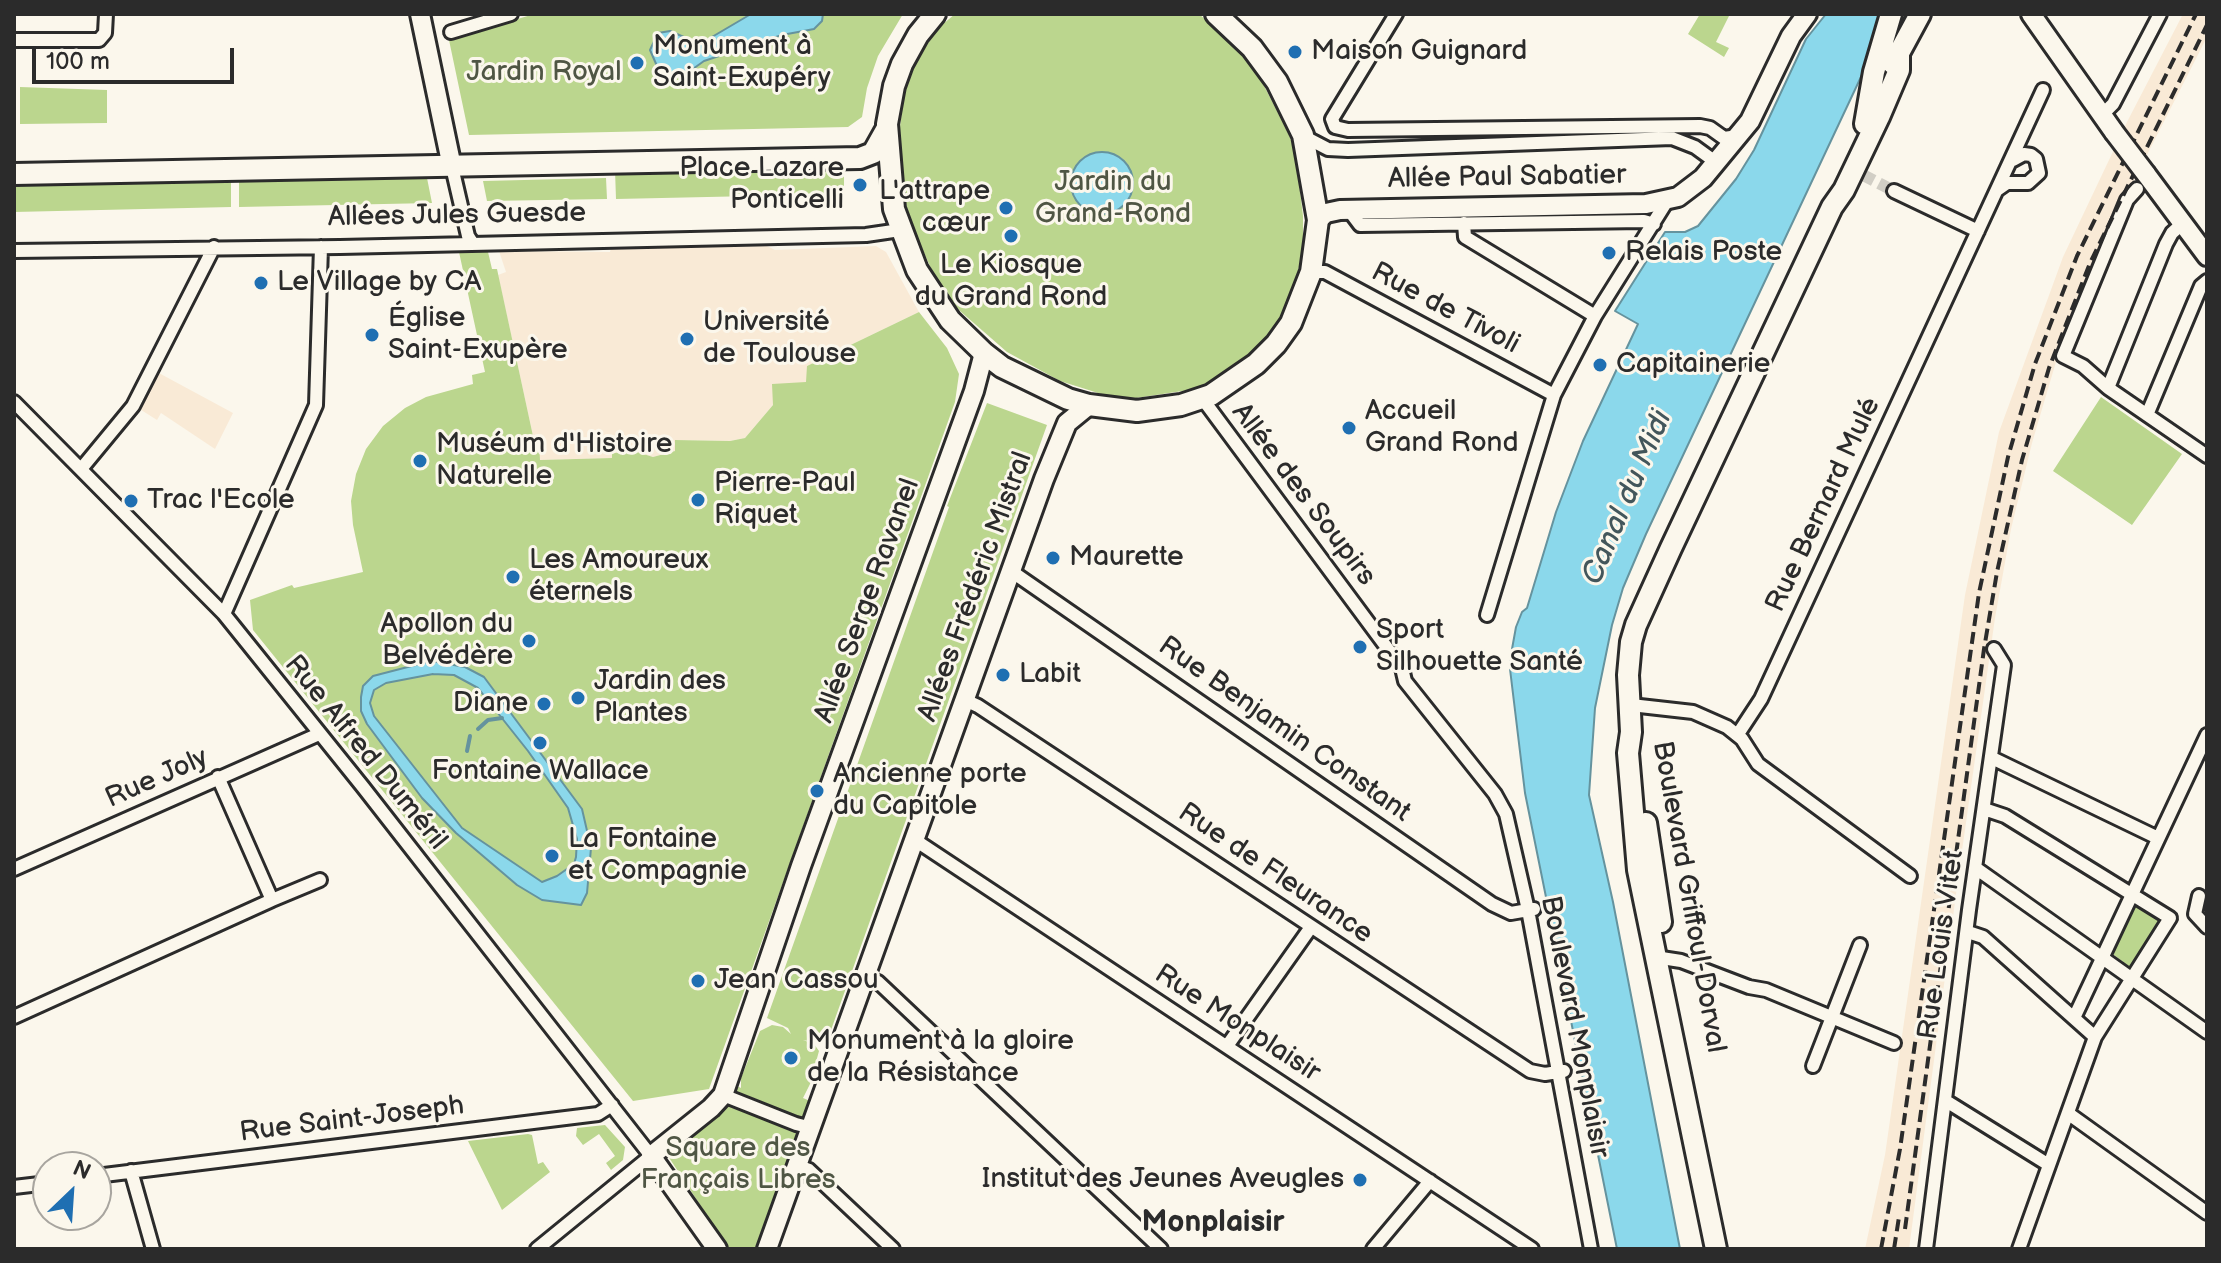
<!DOCTYPE html>
<meta charset="utf-8">
<style>
body{margin:0}
#map{position:relative;width:2221px;height:1263px;overflow:hidden;background:#fbf7ec;font-family:"Balsamiq Sans",sans-serif}
canvas{display:block}
.frame{position:absolute;inset:0;border:16px solid #2b2b2b;pointer-events:none}
.north{position:absolute;left:32px;top:1151px;width:80px;height:80px;box-sizing:border-box;background:#fbf7ec;border:2px solid #a8a59f;border-radius:50%;rotate:25deg;font-size:22px;font-weight:700;line-height:32px;text-align:center;color:#2b2b2b}
.north::after{content:'';display:block;margin:auto;width:28px;height:36px;background:#1f6fb2;clip-path:polygon(50% 0,100% 100%,50% 72%,0 100%)}
.scale{position:absolute;left:32px;top:48px;width:202px;height:36px;box-sizing:border-box;border:4px solid #2b2b2b;border-top:0;padding-left:10px;font-size:24px;line-height:28px;white-space:nowrap;color:#2b2b2b;-webkit-text-stroke:6px #fbf7ec;paint-order:stroke}
</style>
<div id="map">
<canvas width="2221" height="1263"></canvas>
<div class="frame"></div>
<div class="north">N</div>
<div class="scale">100 m</div>
</div>
<script>
const context = document.querySelector('canvas').getContext('2d');
context.lineJoin = 'round';
function fillPath(path, color) {
  context.fillStyle = color;
  context.fill(path, 'evenodd');
}
function toPath(rows) {
  const path = new Path2D();
  for (const r of rows) {
    if (r.length === 3) {
      path.moveTo(r[0] + r[2], r[1]);
      path.arc(r[0], r[1], r[2], 0, 2 * Math.PI);
      continue;
    }
    path.moveTo(r[0], r[1]);
    for (let i = 2; i < r.length; i += 2) path.lineTo(r[i], r[i + 1]);
  }
  return path;
}
function strokePath(path, color, width, dash) {
  context.strokeStyle = color;
  context.lineWidth = width;
  context.lineCap = dash ? 'butt' : 'round';
  context.setLineDash(dash || []);
  context.stroke(path);
}
function drawText(font, color, halo, rows, align = 'center') {
  context.font = font + ' "Balsamiq Sans",sans-serif';
  context.lineWidth = 6;
  context.setLineDash([]);
  context.textBaseline = 'middle';
  context.strokeStyle = halo;
  context.fillStyle = color;
  for (const [text, x, y, turn = 0] of rows) {
    context.save();
    context.translate(x, y);
    context.rotate((+turn || 0) * Math.PI / 180);
    context.textAlign = isNaN(turn) ? turn : align;
    if (halo) context.strokeText(text, 0, 0);
    context.fillText(text, 0, 0);
    context.restore();
  }
}
fillPath(toPath([
 [2183,14,2207,14,2207,37,2125,198,2058,355,2032,443,2011,529,1995,618,1958,879,1909,1249,1865,1249,1885,1155,1965,595,1999,432,2063,257,2127,122],
 [767,246,775,250,876,246,886,252,919,312,807,366,807,382,773,405,745,438,730,441,676,440,675,451,653,457,637,452,612,454,613,458,539,460,539,444,535,443,533,436,498,275,506,272,499,251,610,252,611,248],
 [157,372,233,413,215,449,161,413,157,420,138,408]
]), '#f9ead6');
fillPath(toPath([
 [534,14,903,14,878,56,867,88,862,117,848,127,469,135,449,40],
 [955,14,1199,14,1235,46,1260,78,1289,134,1296,157,1303,216,1303,250,1292,296,1274,329,1246,358,1207,384,1189,390,1136,398,1114,398,1060,381,1007,352,960,311,946,295,933,273,909,219,899,165,899,136,904,91,916,62,936,30],
 [1700,14,1730,14,1716,42,1729,48,1724,57,1688,34],
 [20,87,107,90,107,123,20,124],
 [844,165,844,194,616,199,615,170],
 [426,173,432,203,239,207,239,176],
 [231,177,231,207,14,212,14,182],
 [606,178,607,199,487,201,483,181],
 [459,252,488,252,492,269,497,269,533,436,535,443,539,443,540,460,612,458,612,453,637,452,653,457,675,451,675,440,730,441,745,438,773,405,772,384,806,382,807,366,919,312,947,348,959,374,955,402,709,1089,633,1101,253,630,250,600,292,585,294,588,363,572,353,525,351,501,356,474,366,449,383,426,405,408,426,397,473,384,472,375,485,372],
 [2101,397,2182,454,2132,525,2053,471],
 [987,403,1047,425,826,1044,803,1040,814,1044,819,1051,810,1084,803,1098,815,1103,764,1249,729,1249,668,1156,696,1133,721,1108,733,1084,741,1088,741,1078,760,1031,772,1025,783,1027,791,1034,788,1028,767,1018,949,507,947,506],
 [2133,903,2161,921,2131,968,2110,952],
 [605,1125,625,1147,623,1160,611,1170,606,1163,615,1156,599,1134,583,1145,576,1136,577,1128],
 [528,1134,532,1135,538,1164,543,1162,550,1172,502,1210,468,1141]
]), '#bbd68e');
const water = toPath([
 [751,14,823,14,822,21,814,29,782,35,704,61,690,71,670,74,657,66,650,50,658,33,670,31,700,44,751,14],
 [1826,14,1881,14,1868,62,1646,534,1623,588,1612,625,1595,708,1589,795,1613,902,1680,1249,1617,1249,1525,793,1510,669,1512,649,1516,627,1522,612,1527,608,1556,512,1583,441,1638,324,1615,311,1665,232,1685,232,1698,226,1736,179,1754,150,1806,39,1826,14],
 [1102,183,31],
 [431,661,465,667,484,677,582,809,591,848,587,893,581,905,542,900,517,885,456,833,422,798,367,724,361,711,361,697,363,686,373,676,431,661],
 [433,674,454,675,478,688,528,751,568,808,577,839,576,857,574,864,557,876,542,882,462,828,374,716,370,703,374,690,386,683,433,674]
]);
fillPath(water, '#8bd8eb');
strokePath(water, '#65939e', 2);
strokePath(toPath([
 [478,729,488,720,502,718],
 [467,751,470,736]
]), '#65939e', 4);
strokePath(toPath([
 [1863,175,1894,191]
]), '#d1cec5', 12, [12, 6]);
const street = toPath([
 [1396,14,1332,119,1335,127,1348,130,1700,126,1710,128,1724,138,1738,136],
 [451,32,511,14],
 [14,40,99,40,105,33,106,14],
 [2102,115,2113,104,2160,14],
 [1303,136,1328,149,1348,150,1672,138,1695,147,1717,163],
 [452,167,468,236,473,244],
 [1997,190,2007,183,2028,183,2039,173,2036,159,2031,155,2024,154,2013,160],
 [1894,191,1978,231],
 [1348,209,1360,225,1644,221,1654,224],
 [1464,223,1465,237,1595,316],
 [2183,223,2172,233,2166,244,2108,388,2207,456],
 [14,251,340,247,866,235,900,230],
 [1311,272,1325,272,1554,395],
 [2108,388,2083,366,2063,356,2127,200,2137,189],
 [1202,398,1402,668,1405,681,1495,794,1506,814,1528,910,1591,1249],
 [14,402,224,614,363,787,651,1156,537,1249],
 [2147,415,2201,286,2207,281],
 [81,469,133,406,214,247],
 [1011,571,1492,904,1511,913,1534,909],
 [224,614,316,405,321,247],
 [1487,615,1554,395,1595,316,1667,201],
 [965,700,978,706,1530,1071,1545,1074,1564,1071],
 [1631,705,1693,712,1727,727,1742,739,1758,764,1910,876],
 [1738,734,1761,699,2043,90],
 [1992,758,2158,838],
 [1984,809,2005,816,2170,918,2095,1037,2019,1249],
 [915,840,1532,1249],
 [14,869,319,734],
 [1977,869,2207,1032],
 [2199,896,2195,914,2207,927],
 [272,900,320,880],
 [1968,932,1983,937,2095,1037],
 [1655,957,1681,961,1749,987,1766,990,1894,1043],
 [866,977,878,982,1161,1249],
 [14,1017,272,900,218,777],
 [2074,1018,2207,735],
 [1227,1046,1311,927],
 [1813,1066,1860,945],
 [723,1095,796,1124,812,1128],
 [1946,1101,2049,1165],
 [2069,1114,2207,1213],
 [798,1166,809,1170,893,1249],
 [131,1171,153,1249],
 [96,1176,598,1114,612,1105],
 [14,1187,48,1183],
 [1373,1249,1430,1181],
 [1926,1249,1969,910,2004,665,1994,649]
]);
const secondary = toPath([
 [420,14,452,167],
 [2031,14,2114,132],
 [2146,174,2207,256],
 [1318,220,1326,213,1340,210,1646,204,1678,197,1703,178,1750,121,1791,36,1807,14],
 [717,1249,651,1156,711,1108,723,1095,801,866,974,391,984,353],
 [767,1249,1044,479,1067,423,1089,405]
]);
const primary = toPath([
 [935,14,918,35,902,64,894,86,887,124,894,209,917,270,950,320,984,353,1002,367,1068,399,1089,405,1137,411,1181,405,1211,395,1256,364,1276,344,1291,323,1311,272,1318,220,1303,135,1277,82,1252,48,1216,14],
 [1893,64,1920,14],
 [1865,124,1874,72,1891,14],
 [14,174,860,158,873,153,887,128],
 [1646,823,1661,922],
 [1716,1249,1638,870,1628,753,1631,732,1628,675,1631,642,1636,625,1671,548,1832,207,1844,190,1879,117,1899,70,1899,55]
]);
strokePath(street, '#2b2b2b', 18);
strokePath(secondary, '#2b2b2b', 24);
strokePath(primary, '#2b2b2b', 26);
strokePath(street, '#fbf7ec', 12);
strokePath(secondary, '#fbf7ec', 18);
strokePath(primary, '#fbf7ec', 20);
strokePath(toPath([
 [1905,1229,1984,649,1997,572,2022,460,2049,368,2090,263,2207,25],
 [1881,1249,1900,1149,1979,593,2008,457,2035,364,2077,256,2196,14],
 [1894,1249,1899,1217]
]), '#2b2b2b', 4, [12, 6]);
const secondaryBridge = toPath([
 [2114,132,2146,174]
]);
strokePath(secondaryBridge, '#2b2b2b', 24, []);
strokePath(secondaryBridge, '#fbf7ec', 18);
for (const [x, y, r, color] of [
 [1295,52,8,"#1f6fb2"],
 [637,63,8,"#1f6fb2"],
 [860,185,8,"#1f6fb2"],
 [1006,208,8,"#1f6fb2"],
 [1011,236,8,"#1f6fb2"],
 [1609,253,8,"#1f6fb2"],
 [261,283,8,"#1f6fb2"],
 [372,335,8,"#1f6fb2"],
 [687,339,8,"#1f6fb2"],
 [1600,365,8,"#1f6fb2"],
 [1349,428,8,"#1f6fb2"],
 [420,461,8,"#1f6fb2"],
 [698,500,8,"#1f6fb2"],
 [131,501,8,"#1f6fb2"],
 [1053,558,8,"#1f6fb2"],
 [513,577,8,"#1f6fb2"],
 [529,641,8,"#1f6fb2"],
 [1360,647,8,"#1f6fb2"],
 [1003,675,8,"#1f6fb2"],
 [578,698,8,"#1f6fb2"],
 [544,704,8,"#1f6fb2"],
 [540,743,8,"#1f6fb2"],
 [817,791,8,"#1f6fb2"],
 [552,856,8,"#1f6fb2"],
 [698,981,8,"#1f6fb2"],
 [791,1058,8,"#1f6fb2"],
 [1360,1180,8,"#1f6fb2"]
]) {
  const dot = new Path2D();
  dot.arc(x, y, r, 0, 2 * Math.PI);
  context.fillStyle = color;
  context.fill(dot);
  strokePath(dot, '#fbf7ec', 3);
}
drawText('28px', '#2b2b2b', '#fbf7ec', [
 ["Monument à",653,47],
 ["Saint-Exupéry",653,79],
 ["Maison Guignard",1311,52],
 ["Place Lazare",844,169,"right"],
 ["Ponticelli",844,201,"right"],
 ["L'attrape",990,192,"right"],
 ["cœur",990,224,"right"],
 ["Relais Poste",1625,253],
 ["Le Kiosque",1011,266,"center"],
 ["du Grand Rond",1011,298,"center"],
 ["Le Village by CA",277,283],
 ["Église",388,319],
 ["Saint-Exupère",388,351],
 ["Université",703,323],
 ["de Toulouse",703,355],
 ["Capitainerie",1616,365],
 ["Accueil",1365,412],
 ["Grand Rond",1365,444],
 ["Muséum d'Histoire",436,445],
 ["Naturelle",436,477],
 ["Pierre-Paul",714,484],
 ["Riquet",714,516],
 ["Trac l'Ecole",147,501],
 ["Maurette",1069,558],
 ["Les Amoureux",529,561],
 ["éternels",529,593],
 ["Apollon du",513,625,"right"],
 ["Belvédère",513,657,"right"],
 ["Sport",1376,631],
 ["Silhouette Santé",1376,663],
 ["Labit",1019,675],
 ["Jardin des",594,682],
 ["Plantes",594,714],
 ["Diane",528,704,"right"],
 ["Fontaine Wallace",540,772,"center"],
 ["Ancienne porte",833,775],
 ["du Capitole",833,807],
 ["La Fontaine",568,840],
 ["et Compagnie",568,872],
 ["Jean Cassou",714,981],
 ["Monument à la gloire",807,1042],
 ["de la Résistance",807,1074],
 ["Institut des Jeunes Aveugles",1344,1180,"right"]
], 'left');
drawText('28px', '#4f5644', '#fbf7ec', [
 ["Jardin Royal",544,73],
 ["Jardin du",1113,183],
 ["Grand-Rond",1113,215],
 ["Square des",738,1149],
 ["Français Libres",738,1181]
]);
drawText('28px', '#2b2b2b', '#fbf7ec', [
 ["Allée Paul Sabatier",1507,178,-1],
 ["Allées Jules Guesde",457,216,-1],
 ["Rue de Tivoli",1445,309,28],
 ["Allée des Soupirs",1303,495,53],
 ["Rue Bernard Mulé",1824,505,-65],
 ["Allées Frédéric Mistral",976,587,-70],
 ["Allée Serge Ravanel",868,601,-70],
 ["Rue Benjamin Constant",1284,730,35],
 ["Rue Alfred Duméril",365,753,51],
 ["Rue Joly",157,779,-24],
 ["Rue de Fleurance",1275,874,34],
 ["Boulevard Griffoul-Dorval",1688,897,80],
 ["Rue Louis Vitet",1942,945,-82],
 ["Rue Monplaisir",1237,1024,33],
 ["Boulevard Monplaisir",1574,1027,79],
 ["Rue Saint-Joseph",352,1120,-7]
]);
drawText('italic 30px', '#43565b', '#fbf7ec', [
 ["Canal du Midi",1628,498,-67]
]);
drawText('bold 30px', '#2b2b2b', '#fbf7ec', [
 ["Monplaisir",1213,1223]
]);
</script>
